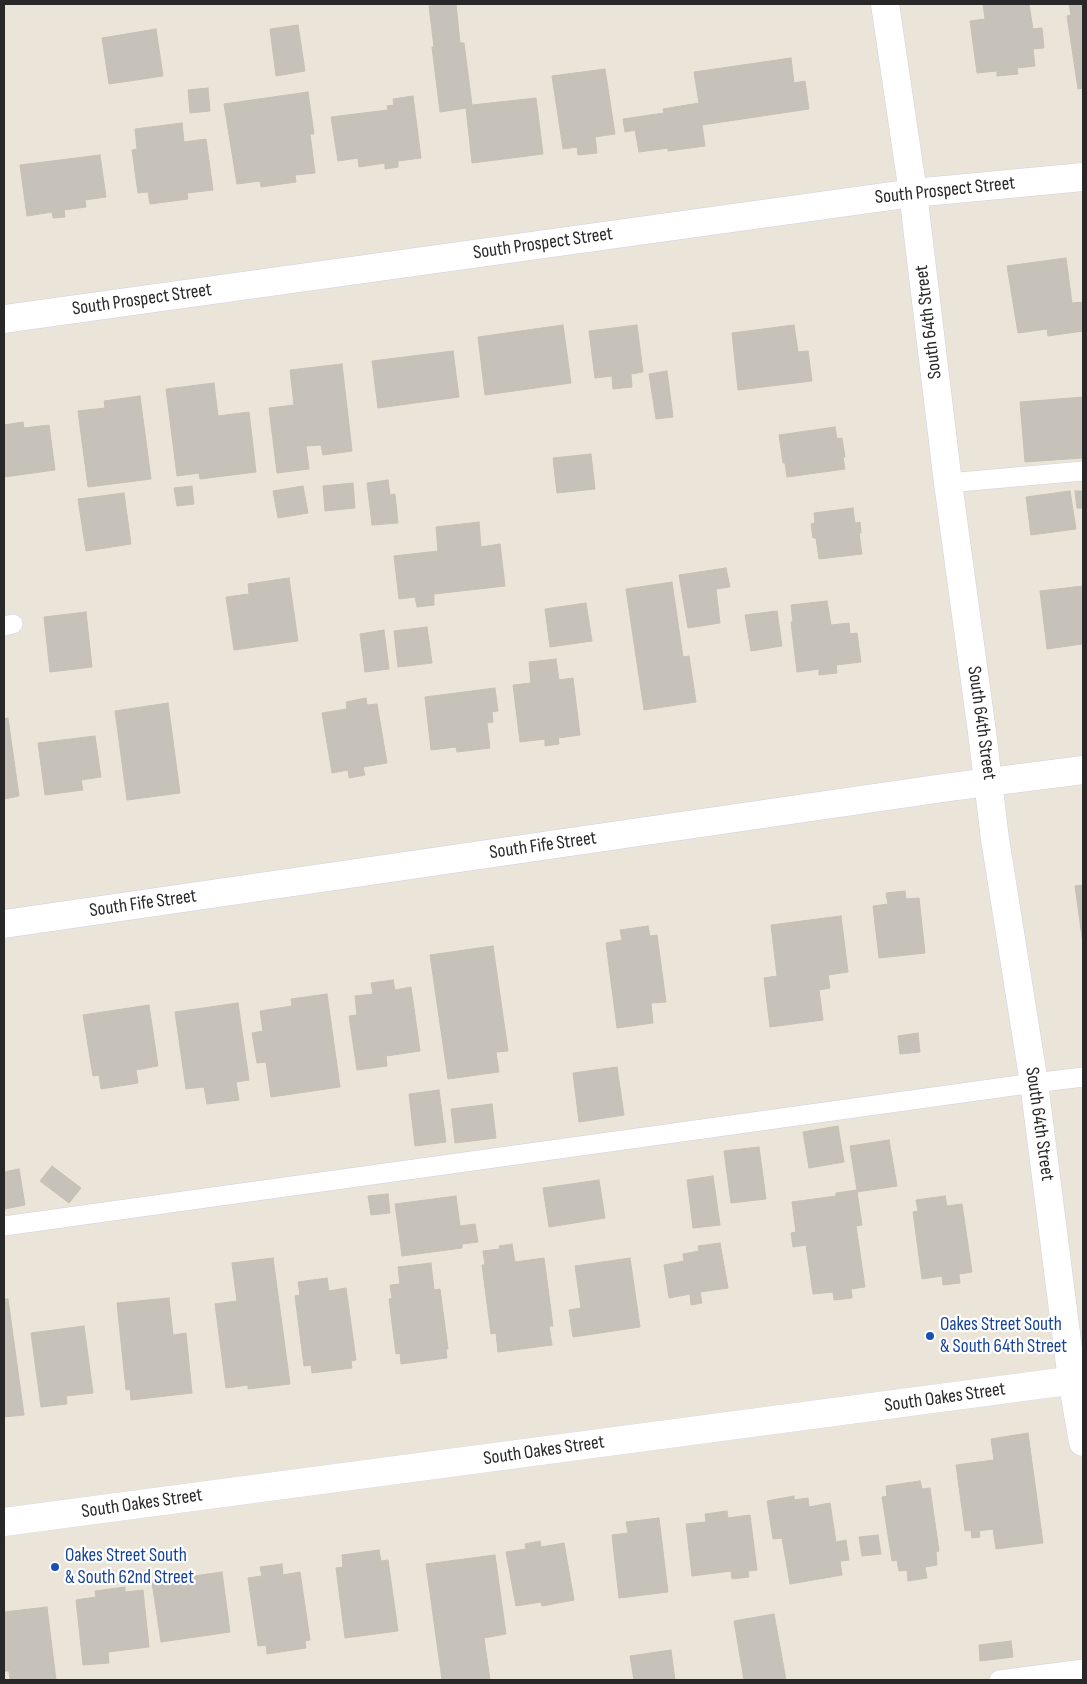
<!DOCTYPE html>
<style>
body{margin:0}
#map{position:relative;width:1087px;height:1684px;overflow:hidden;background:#ebe5d9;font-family:"Sofia Sans Condensed",sans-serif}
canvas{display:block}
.frame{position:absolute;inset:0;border:5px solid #282828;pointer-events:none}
</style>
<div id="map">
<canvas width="1087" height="1684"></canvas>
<div class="frame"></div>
</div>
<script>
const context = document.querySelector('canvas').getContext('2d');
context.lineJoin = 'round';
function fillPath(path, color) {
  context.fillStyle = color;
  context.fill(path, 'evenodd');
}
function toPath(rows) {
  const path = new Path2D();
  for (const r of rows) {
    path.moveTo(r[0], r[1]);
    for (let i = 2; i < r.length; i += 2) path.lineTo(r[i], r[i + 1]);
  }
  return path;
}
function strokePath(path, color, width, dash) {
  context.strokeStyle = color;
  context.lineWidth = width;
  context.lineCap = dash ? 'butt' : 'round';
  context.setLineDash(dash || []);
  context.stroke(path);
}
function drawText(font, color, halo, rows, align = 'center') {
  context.font = font + ' "Sofia Sans Condensed",sans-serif';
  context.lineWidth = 4.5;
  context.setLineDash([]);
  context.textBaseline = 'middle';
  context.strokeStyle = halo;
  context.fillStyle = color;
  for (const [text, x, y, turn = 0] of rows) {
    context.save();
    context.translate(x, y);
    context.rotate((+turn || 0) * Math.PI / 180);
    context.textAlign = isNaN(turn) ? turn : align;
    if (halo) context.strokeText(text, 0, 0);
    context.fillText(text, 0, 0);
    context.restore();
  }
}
const building = toPath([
 [448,4,456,4,460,43,464,43,472,105,536,98,543,154,472,163,466,108,440,112,432,47,434,47,429,6,448,4],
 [983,4,1029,4,1033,29,1042,28,1044,48,1033,49,1035,66,1017,68,1018,74,997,76,997,71,977,73,970,21,985,19,983,4],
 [1069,4,1083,4,1083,88,1078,89,1067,16,1071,15,1069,4],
 [298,25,305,71,276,76,270,29,298,25],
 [156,29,163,76,109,84,102,38,156,29],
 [791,58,794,83,805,81,809,109,702,125,705,146,668,151,668,148,639,152,635,130,625,132,623,119,664,113,663,109,699,103,694,72,791,58],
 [605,69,615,134,595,137,597,153,578,155,577,147,563,149,552,76,605,69],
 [208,88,210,111,190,113,188,90,208,88],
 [308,92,314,134,310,134,315,173,295,175,296,182,261,187,260,181,237,184,224,104,308,92],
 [413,96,421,158,398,161,398,167,385,169,385,163,359,167,358,158,338,161,331,117,388,110,387,106,394,105,393,99,413,96],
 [182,123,184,142,206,139,213,190,187,193,188,199,150,204,148,192,138,193,132,150,137,149,135,129,182,123],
 [100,155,106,197,85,200,86,207,64,210,65,217,53,218,52,212,27,216,20,165,100,155],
 [1066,258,1072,303,1083,302,1083,331,1048,336,1047,329,1018,333,1007,266,1066,258],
 [563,325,571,383,485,395,478,337,563,325],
 [637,325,643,372,631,374,632,387,613,389,612,376,595,378,589,331,637,325],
 [794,325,798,352,808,351,812,381,738,390,732,333,794,325],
 [453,351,459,397,378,408,372,361,453,351],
 [342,364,352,451,323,455,321,445,306,446,309,469,277,473,269,408,294,405,290,370,342,364],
 [667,371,673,417,656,419,649,374,667,371],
 [214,383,218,416,249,412,256,472,200,479,199,473,177,476,166,389,214,383],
 [140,396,151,479,88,487,78,411,105,408,104,401,140,396],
 [1083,397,1083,458,1025,462,1020,402,1083,397],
 [23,422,24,428,49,425,55,470,4,477,4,425,23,422],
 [835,427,837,439,842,438,845,457,843,457,845,469,787,477,785,463,783,463,779,435,835,427],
 [591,454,595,489,557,493,553,458,591,454],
 [388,480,390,495,395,494,398,523,372,525,367,483,388,480],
 [353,483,355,508,325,511,323,486,353,483],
 [192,486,194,504,177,506,174,488,192,486],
 [303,486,308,513,278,518,273,491,303,486],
 [1070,491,1076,529,1031,535,1026,497,1070,491],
 [1075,491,1083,491,1083,508,1077,508,1075,491],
 [124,493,131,544,86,551,78,499,124,493],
 [853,508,855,523,860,522,861,533,859,533,862,554,819,559,816,538,813,538,811,524,815,523,814,513,853,508],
 [479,522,481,547,500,544,505,586,434,594,434,605,417,607,415,597,399,599,394,556,438,551,436,527,479,522],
 [726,568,730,587,716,589,720,623,688,628,679,575,726,568],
 [289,578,298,641,234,650,226,597,249,594,248,584,289,578],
 [672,582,683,657,689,656,696,702,644,710,626,589,672,582],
 [1083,586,1083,647,1082,644,1047,649,1040,591,1083,586],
 [827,601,831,625,849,623,850,634,857,633,861,662,836,665,837,673,819,675,819,669,797,672,791,622,793,622,791,605,827,601],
 [586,603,592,641,550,647,545,609,586,603],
 [777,611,782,646,751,651,745,615,777,611],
 [86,612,92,667,50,672,44,617,86,612],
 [427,627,432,663,398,667,394,631,427,627],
 [384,630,389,669,365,672,360,634,384,630],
 [556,659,559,680,573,678,580,735,558,738,559,744,545,746,545,739,520,742,513,685,531,683,529,662,556,659],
 [495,688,498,711,492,712,493,722,487,723,490,748,457,752,456,747,431,750,425,697,495,688],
 [366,698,367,705,377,704,387,763,363,767,365,775,349,778,348,770,332,773,322,713,347,709,346,702,366,698],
 [168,703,180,793,127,800,115,711,168,703],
 [8,718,19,796,4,799,4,719,8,718],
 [95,736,101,777,81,780,83,790,45,795,38,743,95,736],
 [1083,885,1083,944,1075,886,1083,885],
 [905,891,906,899,919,898,925,953,879,958,873,906,888,904,886,893,905,891],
 [841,916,848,972,828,975,830,988,819,990,823,1020,770,1027,764,978,777,976,771,925,841,916],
 [648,926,650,936,657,935,666,1002,651,1003,653,1023,617,1028,606,943,622,940,620,930,648,926],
 [493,946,508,1051,496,1052,499,1072,448,1079,430,955,493,946],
 [393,980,395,990,411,987,420,1051,386,1056,387,1066,357,1070,349,1016,357,1015,355,996,373,994,371,983,393,980],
 [327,994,340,1087,271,1097,266,1062,257,1063,252,1033,263,1031,260,1011,292,1006,291,999,327,994],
 [238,1003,249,1080,236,1082,239,1100,207,1104,204,1087,186,1089,175,1012,238,1003],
 [149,1005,158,1066,136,1070,138,1083,101,1089,99,1075,93,1076,83,1015,149,1005],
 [918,1033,920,1052,900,1054,898,1036,918,1033],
 [617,1067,624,1115,579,1122,573,1073,617,1067],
 [439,1090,446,1142,415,1146,409,1094,439,1090],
 [492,1104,496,1138,455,1143,451,1109,492,1104],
 [838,1126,844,1162,809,1168,803,1132,838,1126],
 [889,1140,897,1186,857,1192,862,1225,856,1226,865,1287,851,1289,852,1298,834,1300,833,1292,813,1294,806,1245,793,1247,791,1233,796,1232,792,1202,836,1196,836,1193,857,1190,850,1146,889,1140],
 [759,1147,766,1199,731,1203,724,1151,759,1147],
 [52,1166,81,1188,69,1203,40,1181,52,1166],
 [19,1169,25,1205,4,1209,4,1172,19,1169],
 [713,1176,720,1225,693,1228,687,1180,713,1176],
 [599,1180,605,1218,549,1227,543,1188,599,1180],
 [388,1194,390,1213,371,1215,368,1196,388,1194],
 [456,1196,460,1226,475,1224,478,1242,462,1244,462,1248,402,1256,395,1204,456,1196],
 [945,1196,947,1206,962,1204,972,1272,959,1274,960,1283,943,1285,942,1276,922,1279,913,1212,918,1211,916,1200,945,1196],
 [720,1243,728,1288,700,1292,702,1303,691,1305,690,1294,669,1298,664,1265,684,1261,683,1254,699,1251,698,1246,720,1243],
 [512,1244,515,1262,544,1258,553,1326,549,1326,552,1345,498,1352,496,1333,491,1334,482,1265,485,1265,483,1251,500,1249,499,1246,512,1244],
 [273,1258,290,1384,248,1389,248,1385,226,1388,215,1304,237,1301,232,1263,273,1258],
 [630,1258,640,1327,573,1337,569,1310,581,1308,575,1266,630,1258],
 [431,1263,434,1290,440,1289,448,1349,446,1349,447,1358,401,1364,400,1353,396,1354,389,1299,392,1298,390,1285,400,1284,398,1267,431,1263],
 [327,1278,329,1291,346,1288,356,1360,351,1361,352,1368,312,1373,311,1365,304,1366,295,1296,300,1295,298,1282,327,1278],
 [169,1298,173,1335,186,1333,192,1393,131,1400,130,1389,126,1390,117,1303,169,1298],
 [4,1299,8,1299,24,1415,4,1417,4,1299],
 [84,1326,93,1393,66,1396,67,1404,41,1407,31,1333,84,1326],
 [1028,1433,1043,1543,996,1549,993,1529,979,1531,980,1537,972,1538,971,1530,965,1531,956,1465,994,1460,991,1439,1028,1433],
 [920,1481,922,1489,930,1488,939,1551,936,1552,937,1565,925,1567,927,1578,908,1581,907,1570,899,1571,897,1560,892,1561,882,1497,887,1496,886,1486,920,1481],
 [794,1496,794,1500,808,1498,809,1507,830,1503,836,1542,846,1540,849,1560,840,1561,842,1575,790,1584,782,1538,773,1539,767,1501,794,1496],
 [727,1511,728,1518,750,1515,757,1570,748,1571,749,1577,732,1579,731,1571,692,1576,686,1524,706,1522,705,1514,727,1511],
 [659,1518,668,1592,619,1598,612,1535,628,1533,626,1522,659,1518],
 [878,1535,881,1554,862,1556,859,1537,878,1535],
 [540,1541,541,1547,564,1543,574,1600,542,1606,541,1602,516,1606,506,1552,526,1549,525,1544,540,1541],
 [379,1550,381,1561,388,1560,398,1631,345,1638,336,1568,343,1567,342,1555,379,1550],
 [495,1555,506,1634,484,1638,490,1680,442,1680,426,1564,495,1555],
 [282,1564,283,1575,300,1572,310,1640,305,1641,306,1648,267,1654,266,1645,258,1646,248,1578,262,1576,260,1567,282,1564],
 [222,1572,230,1632,161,1642,152,1582,222,1572],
 [125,1587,125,1592,143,1590,149,1647,108,1652,109,1663,83,1665,76,1600,96,1597,95,1591,125,1587],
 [47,1607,56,1680,10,1680,9,1671,5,1671,4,1657,4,1612,47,1607],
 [774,1614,786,1680,744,1680,734,1621,774,1614],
 [1011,1641,1013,1657,980,1661,979,1645,1011,1641],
 [671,1650,675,1680,634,1680,630,1656,671,1650]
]);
fillPath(building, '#c6c1b9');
strokePath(building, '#c6c1b3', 1);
const lane = toPath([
 [948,483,1083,471],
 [4,626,13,624],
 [4,1226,1034,1083,1083,1077],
 [999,1680,1083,1669]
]);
const street = toPath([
 [885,4,913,193,948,483,982,732,995,839,1034,1083,1072,1380,1083,1442],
 [4,319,913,193,1083,177],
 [4,924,950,787,1083,770]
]);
const secondary = toPath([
 [4,1522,1083,1379]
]);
strokePath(lane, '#ced0e2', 20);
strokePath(street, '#ced0e2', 29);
strokePath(secondary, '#ced0e2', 29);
strokePath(lane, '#fff', 19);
strokePath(street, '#fff', 28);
strokePath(secondary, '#fff', 28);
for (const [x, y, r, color] of [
 [930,1336,5,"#1a4fb4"],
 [55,1567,5,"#1a4fb4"]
]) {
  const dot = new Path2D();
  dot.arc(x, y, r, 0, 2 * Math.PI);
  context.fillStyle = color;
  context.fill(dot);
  strokePath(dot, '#fff', 2);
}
drawText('19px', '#282828', '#fff', [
 ["South Prospect Street",945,191,-6],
 ["South Prospect Street",543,244,-8],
 ["South Prospect Street",142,300,-8],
 ["South 64th Street",929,322,-97],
 ["South 64th Street",981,723,82],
 ["South Fife Street",543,846,-8],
 ["South Fife Street",143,904,-8],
 ["South 64th Street",1039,1124,82],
 ["South Oakes Street",945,1398,-8],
 ["South Oakes Street",544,1451,-8],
 ["South Oakes Street",142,1504,-8]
]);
drawText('19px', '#164399', '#fff', [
 ["Oakes Street South",940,1325],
 ["& South 64th Street",940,1347],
 ["Oakes Street South",65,1556],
 ["& South 62nd Street",65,1578]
], 'left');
</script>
